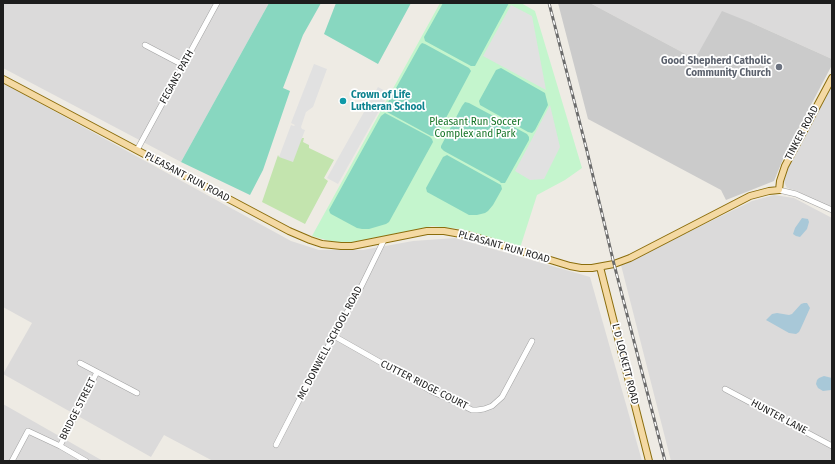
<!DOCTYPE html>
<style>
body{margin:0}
#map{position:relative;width:835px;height:464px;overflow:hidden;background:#eeebe4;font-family:"Fira Sans",sans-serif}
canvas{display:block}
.frame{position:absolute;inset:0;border:4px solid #1d1d1d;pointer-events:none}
</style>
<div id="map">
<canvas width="835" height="464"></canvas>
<div class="frame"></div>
</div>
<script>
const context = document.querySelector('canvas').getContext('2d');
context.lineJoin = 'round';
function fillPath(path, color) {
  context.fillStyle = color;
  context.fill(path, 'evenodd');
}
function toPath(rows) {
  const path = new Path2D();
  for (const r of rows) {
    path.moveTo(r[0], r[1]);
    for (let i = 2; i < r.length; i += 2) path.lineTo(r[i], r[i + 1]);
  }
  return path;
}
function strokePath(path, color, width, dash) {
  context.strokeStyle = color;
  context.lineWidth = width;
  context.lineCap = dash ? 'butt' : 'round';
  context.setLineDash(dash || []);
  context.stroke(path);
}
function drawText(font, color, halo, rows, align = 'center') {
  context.font = font + ' "Fira Sans",sans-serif';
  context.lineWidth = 3.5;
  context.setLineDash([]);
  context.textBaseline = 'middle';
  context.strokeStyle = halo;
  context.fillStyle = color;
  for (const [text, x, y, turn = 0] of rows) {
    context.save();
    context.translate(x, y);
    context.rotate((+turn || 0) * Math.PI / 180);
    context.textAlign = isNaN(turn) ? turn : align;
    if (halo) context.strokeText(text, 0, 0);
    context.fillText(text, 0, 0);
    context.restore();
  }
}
fillPath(toPath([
 [3,3,269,3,181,162,3,68],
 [590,3,832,3,832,59,752,23,695,59],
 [3,83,291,241,319,250,363,250,413,241,455,238,590,277,642,461,213,461,164,435,151,457,3,374,32,323,3,307],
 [832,84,832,209,797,191,787,188,783,180,784,174],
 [774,195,794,198,832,218,832,461,671,461,621,265,752,201],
 [3,404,103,461,3,461]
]), '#dbdada');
fillPath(toPath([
 [558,3,590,3,695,59,722,11,752,23,832,59,832,65,785,154,774,181,726,200,721,190,588,119]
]), '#cbcbcb');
fillPath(toPath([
 [302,138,304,138,303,142,309,145,309,148,334,160,324,178,328,181,305,224,262,202,278,155,279,157]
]), '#c3e4ae');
fillPath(toPath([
 [440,3,521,3,535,11,582,168,565,180,537,195,520,248,460,229,432,226,394,236,340,244,312,236]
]), '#c4f5cd');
fillPath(toPath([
 [269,3,321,3,303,35,283,88,290,91,263,170,250,195,181,162],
 [336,3,411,3,378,64,324,34],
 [443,3,509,3,475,66,471,66,425,41,424,37],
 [422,43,425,44,469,68,471,71,438,133,434,136,431,136,387,112,385,109,386,106,420,45],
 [501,68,545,93,548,105,535,130,532,133,528,132,480,105,479,101,496,70],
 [465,102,469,103,527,134,529,137,529,140,505,183,501,183,499,181,444,151,441,148,441,146,462,106],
 [385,113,430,137,432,139,433,142,389,222,386,224,369,229,362,229,357,228,331,214,330,213,329,210,381,116],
 [447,155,501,185,502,189,493,205,488,211,485,213,477,215,469,215,427,192,426,188,443,157]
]), '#88d7c0');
fillPath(toPath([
 [511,5,532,16,546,90,483,56],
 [314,64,327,69,313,107,306,112,301,127,302,129,305,130,293,162,279,157,291,125,294,126,295,125,291,123],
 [378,87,389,93,338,184,327,178],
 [550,105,560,147,544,179,530,180,515,171]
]), '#e1e1e1');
fillPath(toPath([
 [802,218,808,219,809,222,807,229,800,237,796,236,793,234,795,228],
 [804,303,807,303,810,308,801,328,799,332,796,334,789,333,766,320,772,314,777,313,789,315,792,314,801,304],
 [824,376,832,378,831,390,823,391,818,388,816,384,817,380,819,378]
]), '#a8c8d8');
const minor = toPath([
 [145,45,183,65],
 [137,150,217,3],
 [779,190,796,194,832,210],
 [334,336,431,391,464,406,472,410,477,410,484,409,492,406,502,397,532,341],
 [80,363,137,393],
 [725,389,832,446],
 [276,445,310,379,360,289,384,240],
 [60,446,97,372],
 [12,461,28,431,60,446,86,461]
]);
const major = toPath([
 [3,79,289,231,310,240,322,244,341,246,352,246,427,231,444,231,472,236,570,266,581,268,592,268,614,264,630,258,750,196,769,191,779,190,780,181,785,166,832,78],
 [600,267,649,461]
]);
strokePath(minor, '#a1a1a1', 6);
strokePath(major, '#8b6d0c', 8);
strokePath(minor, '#fff', 5);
strokePath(major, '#f4d9a3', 6);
const rail = toPath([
 [549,3,587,151,614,264,665,461]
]);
strokePath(rail, '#6b6b6b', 3);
strokePath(rail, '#fff', 1.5, [4.5]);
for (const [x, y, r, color] of [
 [779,67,4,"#6b7280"],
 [343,101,4,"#0f9aa8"]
]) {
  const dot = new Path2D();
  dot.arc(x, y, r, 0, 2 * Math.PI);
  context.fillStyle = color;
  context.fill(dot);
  strokePath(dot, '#fff', 1.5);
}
drawText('bold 10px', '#5b616d', '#fff', [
 ["Good Shepherd Catholic",771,61],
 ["Community Church",771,73]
], 'right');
drawText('10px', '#1d1d1d', '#fff', [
 ["FEGANS PATH",177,77,-61],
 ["TINKER ROAD",802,133,-62],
 ["PLEASANT RUN ROAD",187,177,28],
 ["PLEASANT RUN ROAD",504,247,16],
 ["MC DONWELL SCHOOL ROAD",330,343,-62],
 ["L D LOCKETT ROAD",625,364,76],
 ["CUTTER RIDGE COURT",424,385,27],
 ["BRIDGE STREET",78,409,-63],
 ["HUNTER LANE",779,417,28]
]);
drawText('bold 10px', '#0d838f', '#fff', [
 ["Crown of Life",351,95],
 ["Lutheran School",351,107]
], 'left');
drawText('10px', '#147325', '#fff', [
 ["Pleasant Run Soccer",475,122],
 ["Complex and Park",475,134]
]);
</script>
